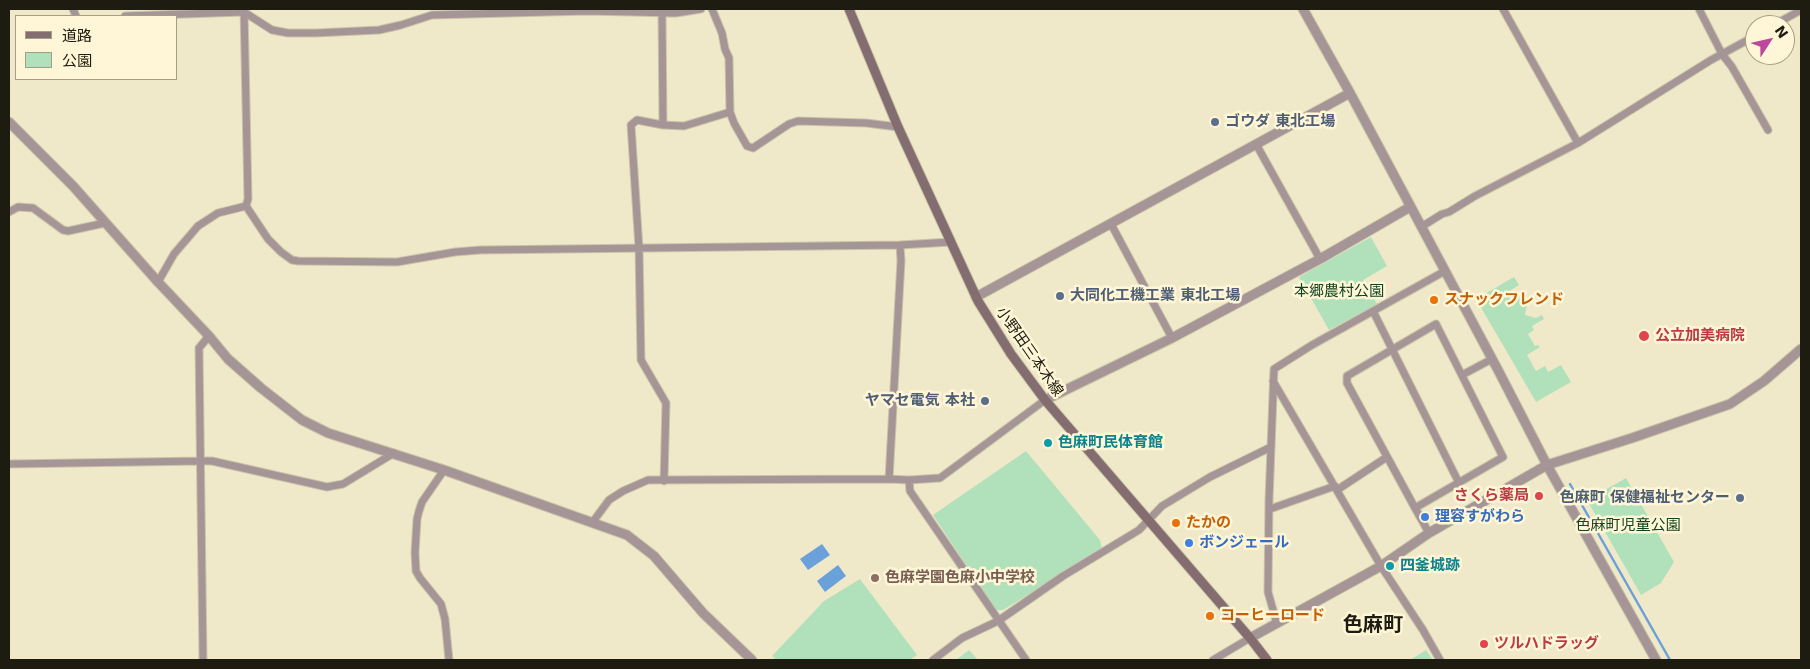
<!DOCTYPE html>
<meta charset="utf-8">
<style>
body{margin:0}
#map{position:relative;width:1810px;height:669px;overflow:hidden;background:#f0e9c9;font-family:"DejaVu Sans","Noto Sans JP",sans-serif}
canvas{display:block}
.frame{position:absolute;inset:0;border:10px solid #1e1b10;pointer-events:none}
.legend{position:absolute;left:15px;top:15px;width:162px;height:65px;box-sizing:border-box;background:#fef6d6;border:1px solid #a49e87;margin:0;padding:6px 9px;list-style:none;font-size:15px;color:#1e1b10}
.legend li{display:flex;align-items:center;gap:10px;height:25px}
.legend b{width:25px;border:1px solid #a49e87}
.north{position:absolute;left:1745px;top:15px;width:50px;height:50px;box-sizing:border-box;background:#fef6d6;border:1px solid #a49e87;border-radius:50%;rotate:55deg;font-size:14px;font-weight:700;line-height:20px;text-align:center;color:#1e1b10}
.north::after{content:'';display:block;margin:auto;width:18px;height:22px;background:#bd479f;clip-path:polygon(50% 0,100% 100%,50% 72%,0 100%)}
</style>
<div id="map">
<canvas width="1810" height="669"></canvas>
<div class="frame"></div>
<ul class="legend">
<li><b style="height:6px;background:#846d71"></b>道路</li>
<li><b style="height:14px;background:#b1e1ba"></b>公園</li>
</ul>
<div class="north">N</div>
</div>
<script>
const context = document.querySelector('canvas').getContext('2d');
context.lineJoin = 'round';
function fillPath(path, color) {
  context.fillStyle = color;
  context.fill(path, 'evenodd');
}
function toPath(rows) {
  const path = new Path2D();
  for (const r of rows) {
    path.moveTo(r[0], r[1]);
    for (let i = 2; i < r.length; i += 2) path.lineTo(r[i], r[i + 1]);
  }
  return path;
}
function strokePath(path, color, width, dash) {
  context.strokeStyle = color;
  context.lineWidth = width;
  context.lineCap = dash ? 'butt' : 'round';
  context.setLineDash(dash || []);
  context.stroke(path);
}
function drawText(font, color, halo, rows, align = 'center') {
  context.font = font + ' "DejaVu Sans","Noto Sans JP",sans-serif';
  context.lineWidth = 5;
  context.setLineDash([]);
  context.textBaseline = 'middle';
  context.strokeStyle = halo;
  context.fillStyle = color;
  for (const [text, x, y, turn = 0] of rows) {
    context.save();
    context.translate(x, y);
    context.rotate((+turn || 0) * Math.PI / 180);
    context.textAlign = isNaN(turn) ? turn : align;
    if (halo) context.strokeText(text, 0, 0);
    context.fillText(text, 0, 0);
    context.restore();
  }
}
fillPath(toPath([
 [1371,237,1387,266,1363,280,1377,304,1329,330,1299,277],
 [1514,277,1519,285,1511,290,1516,298,1522,295,1527,305,1525,315,1536,318,1542,315,1544,319,1532,326,1534,330,1528,334,1535,346,1538,345,1540,347,1527,355,1536,371,1545,366,1548,372,1561,365,1571,382,1536,402,1476,299],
 [1026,451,1100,540,1102,550,1003,610,996,610,933,515],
 [1626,478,1674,562,1661,583,1641,595,1587,500],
 [860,579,917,655,910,660,776,660,772,656,824,601],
 [969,650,978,660,956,660],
 [1426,650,1433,660,1410,660]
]), '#b1e1ba');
fillPath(toPath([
 [822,544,830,555,808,570,800,559],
 [838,565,846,576,825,592,817,581]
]), '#6aa1db');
strokePath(toPath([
 [1570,484,1670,660]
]), '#6aa1db', 2.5);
const minor = toPath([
 [73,9,76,16],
 [244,9,248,199,246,206],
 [712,9,722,33,725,49,729,58,730,112,734,123,747,146,753,148,789,124,798,121,866,123,898,127],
 [1503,9,1578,143],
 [1699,9,1722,54,1732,67,1768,130],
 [662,13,663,125],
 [125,16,244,12,272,30,288,33,316,33,379,30,401,25,432,15,587,11,676,13,701,9],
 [1774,25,1801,10],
 [1256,144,1320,259],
 [246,206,268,239,281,252,292,260,298,261,397,262,455,252,480,250,900,245,951,242],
 [9,212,18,207,33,208,63,230,68,231,105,223],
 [1111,224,1172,338],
 [1421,227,1442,214,1449,212,1475,196,1578,143,1711,60,1755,36],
 [158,282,174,254,198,226,218,213,246,206],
 [1373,311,1459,483],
 [1462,375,1492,359],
 [1273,381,1381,566,1423,630,1440,660],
 [9,464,201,461,212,461,327,487,343,484,394,453],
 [444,470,422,502,419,511,417,519,415,553,416,571,420,578,441,604,445,619,449,660],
 [889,479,901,261,900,245],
 [909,480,910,491,1026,660],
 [664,481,666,403,641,360,639,248,631,125,637,120,663,125,684,126,730,112],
 [1337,490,1387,457],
 [1415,508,1503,457,1436,324,1347,376,1347,383,1415,508,1429,533],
 [1270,509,1335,486],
 [592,523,609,500,623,491,648,480,889,479,909,480,940,478,1045,400],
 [1277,624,1268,592,1269,500,1274,369,1312,345,1445,271],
 [203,660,199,348,209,336],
 [933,660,962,638,998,621,1063,576,1139,530,1162,506,1210,477,1271,447],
 [1213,660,1250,638]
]);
const tertiary = toPath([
 [1303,9,1350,93,1498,370,1547,465,1656,660],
 [9,122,73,186,158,282,209,336,228,359,261,388,302,420,328,433,444,470,627,535,654,556,703,613,752,660],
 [976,297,1350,93],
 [1045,400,1172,338,1320,259,1410,207],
 [1250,638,1381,566,1429,533,1547,465,1632,438,1730,404,1764,381,1801,349]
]);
const secondary = toPath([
 [849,9,898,127,978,301,1011,354,1045,400,1250,638,1267,660]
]);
strokePath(minor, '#cac4a8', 9);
strokePath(tertiary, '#cac4a8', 11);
strokePath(secondary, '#cac4a8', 11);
strokePath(minor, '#a59597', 7);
strokePath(tertiary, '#a59597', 9);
strokePath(secondary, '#846d71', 9);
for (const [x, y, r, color] of [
 [1215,122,5,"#5c6f8a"],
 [1060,296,5,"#5c6f8a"],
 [1434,300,5,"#e8710a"],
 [1644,336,6,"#e0444e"],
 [985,401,5,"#5c6f8a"],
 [1048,443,5,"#0f9aa8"],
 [1539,496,5,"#e0444e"],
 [1740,498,5,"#5c6f8a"],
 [1425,517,5,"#3f7fe0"],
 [1176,523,5,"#e8710a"],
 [1189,543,5,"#3f7fe0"],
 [1390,566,5,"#0f9aa8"],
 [875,578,5,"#8d6e63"],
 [1210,616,5,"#e8710a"],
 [1484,644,5,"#e0444e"]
]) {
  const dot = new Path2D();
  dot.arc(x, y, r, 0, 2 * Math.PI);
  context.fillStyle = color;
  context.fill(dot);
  strokePath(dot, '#fef6d6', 2);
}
drawText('bold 15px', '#4e5e75', '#fef6d6', [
 ["ゴウダ 東北工場",1225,122],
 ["大同化工機工業 東北工場",1070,296],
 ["ヤマセ電気 本社",975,401,"right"],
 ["色麻町 保健福祉センター",1730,498,"right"]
], 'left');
drawText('15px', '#142', '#fef6d6', [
 ["本郷農村公園",1339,292],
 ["色麻町児童公園",1628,526]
]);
drawText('bold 15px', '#c56008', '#fef6d6', [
 ["スナックフレンド",1444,300],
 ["たかの",1186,523],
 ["コーヒーロード",1220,616]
], 'left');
drawText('bold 15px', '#be3a42', '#fef6d6', [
 ["公立加美病院",1655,336],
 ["さくら薬局",1529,496,"right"],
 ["ツルハドラッグ",1494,644]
], 'left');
drawText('15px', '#1e1b10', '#fef6d6', [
 ["小野田三本木線",1029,352,55]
]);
drawText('bold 15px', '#0d838f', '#fef6d6', [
 ["色麻町民体育館",1058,443],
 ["四釜城跡",1400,566]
], 'left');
drawText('bold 15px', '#366cbe', '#fef6d6', [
 ["理容すがわら",1435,517],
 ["ボンジェール",1199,543]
], 'left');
drawText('bold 15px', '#785e54', '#fef6d6', [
 ["色麻学園色麻小中学校",885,578]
], 'left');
drawText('bold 20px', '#1e1b10', '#fef6d6', [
 ["色麻町",1373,626]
]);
</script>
